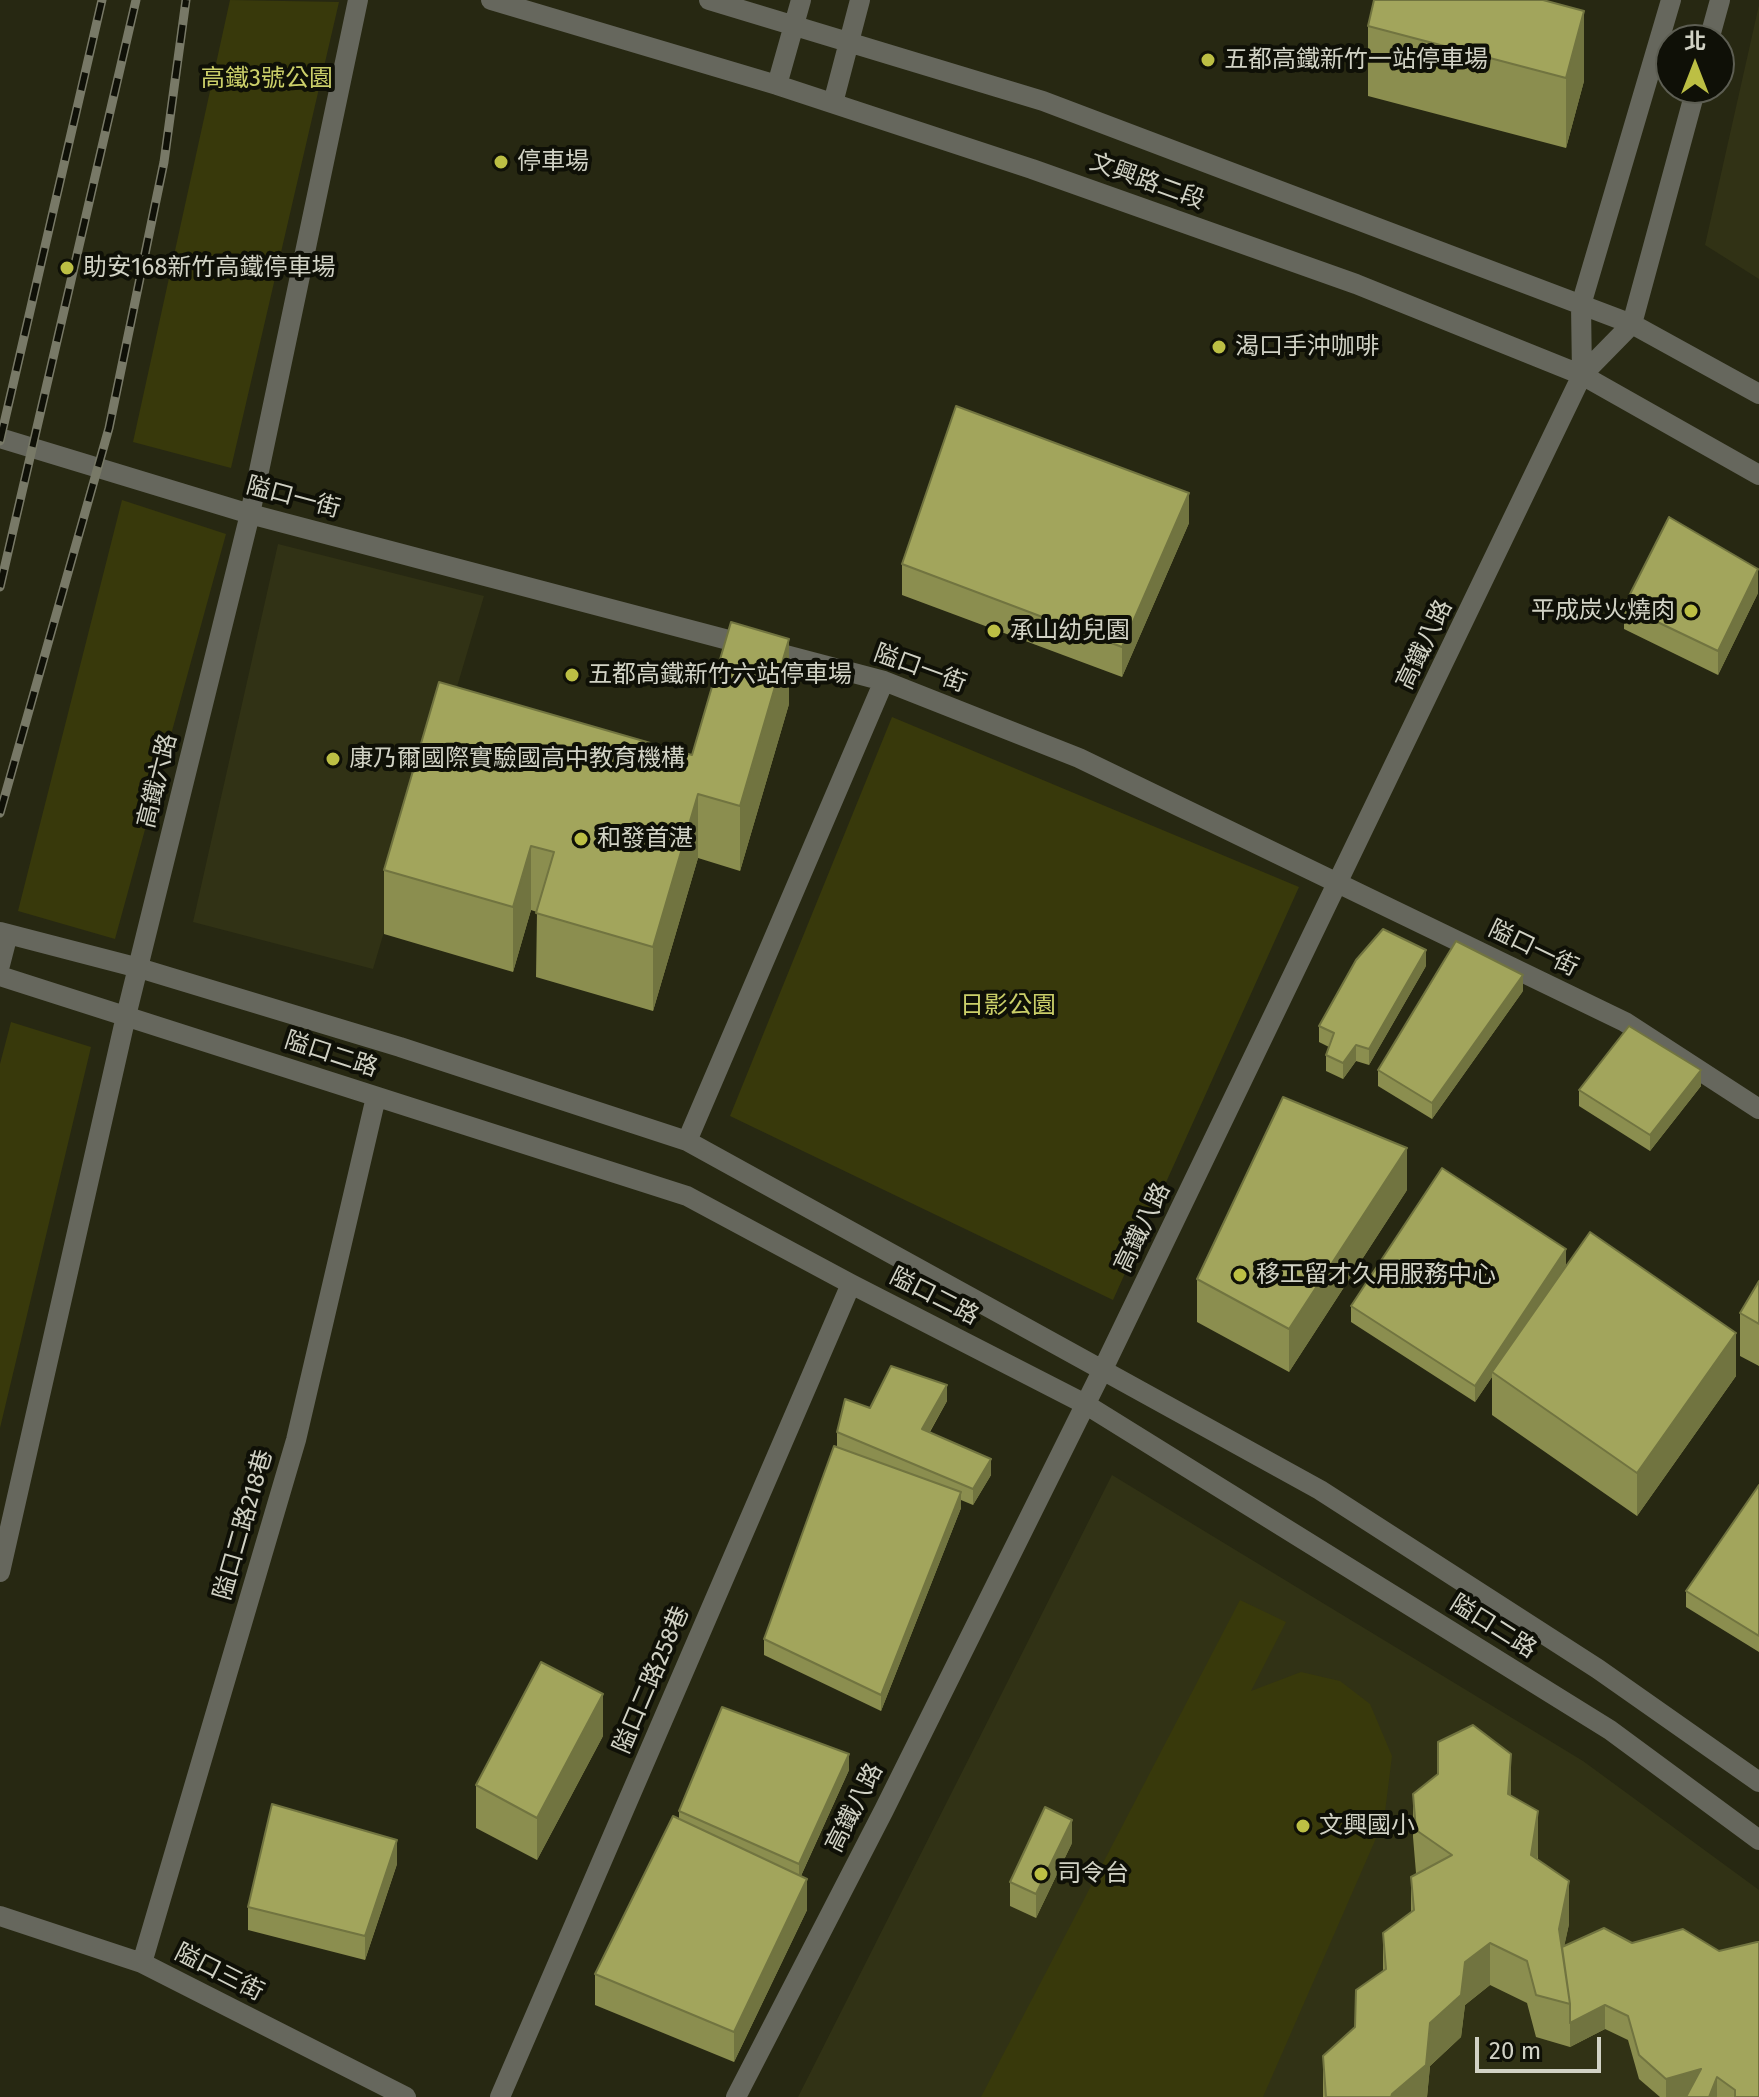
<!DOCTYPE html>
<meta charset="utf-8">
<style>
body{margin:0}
#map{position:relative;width:1759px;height:2097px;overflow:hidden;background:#272812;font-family:"Fira Sans","Noto Sans TC",sans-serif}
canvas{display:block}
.north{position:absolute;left:1655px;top:24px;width:80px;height:80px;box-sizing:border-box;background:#0f1007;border:2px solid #5d5e53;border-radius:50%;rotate:0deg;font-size:22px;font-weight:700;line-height:32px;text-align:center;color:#d1d2c5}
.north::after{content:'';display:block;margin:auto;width:28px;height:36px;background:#bcbf44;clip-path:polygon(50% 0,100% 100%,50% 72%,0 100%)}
.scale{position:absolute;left:1475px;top:2037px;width:126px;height:36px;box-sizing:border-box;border:4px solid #d1d2c5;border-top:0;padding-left:10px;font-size:24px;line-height:28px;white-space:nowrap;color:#d1d2c5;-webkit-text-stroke:6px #0f1007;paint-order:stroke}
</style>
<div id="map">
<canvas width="1759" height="2097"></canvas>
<div class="north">北</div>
<div class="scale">20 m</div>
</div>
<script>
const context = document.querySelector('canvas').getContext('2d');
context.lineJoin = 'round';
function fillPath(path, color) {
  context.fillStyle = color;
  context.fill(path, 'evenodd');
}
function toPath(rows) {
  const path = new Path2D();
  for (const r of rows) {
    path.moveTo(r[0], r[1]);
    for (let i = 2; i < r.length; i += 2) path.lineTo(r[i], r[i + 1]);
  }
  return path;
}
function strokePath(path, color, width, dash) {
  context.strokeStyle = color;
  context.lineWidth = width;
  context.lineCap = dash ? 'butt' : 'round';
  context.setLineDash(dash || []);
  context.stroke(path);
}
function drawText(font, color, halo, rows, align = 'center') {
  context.font = font + ' "Fira Sans","Noto Sans TC",sans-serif';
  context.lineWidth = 8;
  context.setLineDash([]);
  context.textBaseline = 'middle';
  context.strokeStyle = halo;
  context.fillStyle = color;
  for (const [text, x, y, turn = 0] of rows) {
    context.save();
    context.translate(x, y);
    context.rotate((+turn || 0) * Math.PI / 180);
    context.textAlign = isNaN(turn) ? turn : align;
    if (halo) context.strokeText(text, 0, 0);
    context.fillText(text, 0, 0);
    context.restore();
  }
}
fillPath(toPath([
 [1759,5,1759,279,1705,245],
 [278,544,484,596,373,969,193,922],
 [1112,1475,1583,1761,1759,1890,1759,2097,798,2097]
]), '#313215');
fillPath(toPath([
 [230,0,339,2,231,468,133,442],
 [122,500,226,534,115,939,18,911],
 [892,717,1299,887,1113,1300,730,1116],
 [11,1022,91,1047,0,1428,0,1064],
 [1240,1600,1286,1622,1251,1691,1301,1672,1340,1681,1370,1704,1392,1756,1384,1820,1263,2097,981,2097]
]), '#38390b');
strokePath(toPath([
 [491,0,777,85,1032,169,1356,284,1582,375,1759,475],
 [709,0,1043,101,1632,324,1759,394],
 [1709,40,1720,0],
 [777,85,801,0],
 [833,103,860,0],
 [1582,375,1581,305,1671,0],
 [0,438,250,514,884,681,1079,758,1625,1022,1759,1109],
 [0,932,139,968,400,1047,687,1141,1320,1490,1598,1669,1759,1782],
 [0,965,8,934],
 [0,976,687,1196,851,1284,1085,1404,1610,1730,1759,1840],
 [687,1141,884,681],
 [0,1572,126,1016,250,514,358,0],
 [0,1916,142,1963,406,2097],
 [142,1963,296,1440,376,1097],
 [500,2097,851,1284],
 [736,2097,884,1810,1103,1369,1582,375,1632,324,1696,88]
]), '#66675d', 20);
const rail = toPath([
 [0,441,102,0],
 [0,587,136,0],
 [0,813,109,428,164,162,186,0]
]);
strokePath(rail, '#787967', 9);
strokePath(rail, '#0f1007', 6, [18]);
fillPath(toPath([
 [1368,26,1584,81,1566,148,1368,96],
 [1189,523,1122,677,902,595,902,564],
 [1758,593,1718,675,1624,629,1624,606],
 [789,704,740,871,698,858,653,1011,536,977,537,912,531,910,513,972,384,934,384,870,692,755],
 [1426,966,1369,1065,1356,1061,1343,1079,1326,1071,1326,1055,1329,1047,1319,1042,1319,1026],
 [1523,991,1432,1119,1378,1086,1378,1070],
 [1701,1086,1650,1151,1579,1106,1579,1090],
 [1407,1190,1289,1372,1197,1322,1197,1279],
 [1566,1265,1547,1293,1736,1376,1637,1516,1492,1415,1492,1377,1475,1402,1351,1322,1351,1306],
 [1759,1281,1759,1366,1740,1356,1740,1313],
 [947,1401,930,1432,991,1475,973,1505,961,1500,961,1508,881,1711,764,1655,764,1639,837,1447,837,1432,870,1408],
 [1759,1485,1759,1652,1686,1607,1686,1591],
 [603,1736,537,1860,476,1828,476,1785],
 [849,1770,801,1876,807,1910,734,2062,595,2005,595,1974,679,1819,679,1811],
 [1413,1794,1511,1795,1538,1854,1538,1859,1569,1924,1564,1946,1632,1943,1719,1951,1759,2097,1660,2097,1639,2079,1628,2040,1605,2029,1570,2047,1536,2037,1527,2003,1490,1985,1465,2005,1461,2037,1430,2066,1427,2097,1323,2097,1323,2056,1355,2027,1383,1971,1383,1933,1411,1912,1411,1877,1417,1874,1416,1873,1413,1837],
 [1072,1843,1036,1918,1010,1906,1010,1882],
 [397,1864,365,1960,248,1930,248,1907]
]), '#8b8e4f');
fillPath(toPath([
 [1584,11,1584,81,1566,148,1566,78],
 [1189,493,1189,523,1122,677,1122,647],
 [1758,569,1758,593,1718,675,1718,651],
 [789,639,789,704,740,871,740,806],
 [698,794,698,858,653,1011,653,947],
 [531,846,531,910,513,972,513,907],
 [1426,950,1426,966,1369,1065,1369,1049],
 [1523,975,1523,991,1432,1119,1432,1103],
 [1356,1045,1356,1061,1343,1079,1343,1063],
 [1701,1070,1701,1086,1650,1151,1650,1135],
 [1407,1148,1407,1190,1289,1372,1289,1329],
 [1566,1249,1566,1265,1494,1374,1492,1372,1492,1377,1475,1402,1475,1386],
 [1736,1333,1736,1376,1637,1516,1637,1473],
 [947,1385,947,1401,922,1445,922,1429],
 [991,1459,991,1475,973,1505,973,1489],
 [961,1492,961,1508,881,1711,881,1695],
 [603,1694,603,1736,537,1860,537,1818],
 [849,1754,849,1770,799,1880,799,1864],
 [1511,1754,1511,1797,1508,1794],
 [1538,1811,1538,1854,1531,1897,1531,1855],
 [1072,1820,1072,1843,1036,1918,1036,1894],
 [397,1840,397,1864,365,1960,365,1936],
 [807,1879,807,1910,734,2062,734,2032],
 [1569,1881,1569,1924,1561,1962,1559,1929],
 [1490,1943,1490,1985,1465,2005,1461,2037,1430,2066,1427,2097,1391,2097,1430,2023,1465,1962],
 [1605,2005,1605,2029,1570,2047,1570,2023],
 [1701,2069,1701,2093,1685,2097,1666,2097,1666,2079],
 [1717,2077,1717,2097,1709,2097]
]), '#717440');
const building = toPath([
 [1374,0,1543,0,1584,11,1566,78,1368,26,1374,0],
 [956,406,1189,493,1122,647,902,564,956,406],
 [1669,517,1758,569,1718,651,1624,606,1669,517],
 [731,622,789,639,740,806,698,794,653,947,536,913,554,852,531,846,513,907,384,870,439,682,692,755,731,622],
 [1383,929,1426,950,1369,1049,1356,1045,1343,1063,1326,1055,1334,1033,1319,1026,1356,960,1383,929],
 [1456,941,1523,975,1432,1103,1378,1070,1456,941],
 [1629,1026,1701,1070,1650,1135,1579,1090,1629,1026],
 [1283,1097,1407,1148,1289,1329,1197,1279,1283,1097],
 [1442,1168,1566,1249,1475,1386,1351,1306,1442,1168],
 [1590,1232,1736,1333,1637,1473,1492,1372,1590,1232],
 [1759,1281,1759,1324,1740,1313,1759,1281],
 [891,1366,947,1385,922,1429,991,1459,973,1489,837,1432,845,1399,870,1408,891,1366],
 [834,1446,961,1492,881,1695,764,1639,834,1446],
 [1759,1485,1759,1636,1686,1591,1759,1485],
 [541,1662,603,1694,537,1818,476,1785,541,1662],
 [722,1707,849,1754,799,1864,679,1811,722,1707],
 [1473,1725,1511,1754,1508,1794,1538,1811,1531,1855,1569,1881,1559,1929,1570,2004,1536,1995,1527,1961,1490,1943,1465,1962,1461,1995,1430,2023,1426,2065,1392,2094,1391,2097,1326,2097,1323,2056,1355,2027,1356,1990,1386,1969,1383,1933,1414,1910,1411,1877,1452,1855,1416,1830,1413,1794,1438,1774,1438,1742,1473,1725],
 [272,1804,397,1840,365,1936,248,1907,272,1804],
 [1045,1807,1072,1820,1036,1894,1010,1882,1045,1807],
 [673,1816,807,1879,734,2032,595,1974,673,1816],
 [1604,1928,1632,1943,1683,1929,1719,1951,1757,1942,1759,1942,1759,2097,1735,2097,1735,2090,1717,2077,1709,2097,1686,2097,1701,2069,1666,2079,1639,2055,1628,2016,1605,2005,1570,2023,1570,2004,1562,1947,1604,1928]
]);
fillPath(building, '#a2a55c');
strokePath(building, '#717440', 2);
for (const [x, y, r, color] of [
 [1208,60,8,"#bcbf44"],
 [501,162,8,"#bcbf44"],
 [67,268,8,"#bcbf44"],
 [1219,347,8,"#bcbf44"],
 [1691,611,8,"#bcbf44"],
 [994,631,8,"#bcbf44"],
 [572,675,8,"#bcbf44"],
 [333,759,8,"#bcbf44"],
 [581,839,8,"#bcbf44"],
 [1240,1275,8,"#bcbf44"],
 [1303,1826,8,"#bcbf44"],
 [1041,1874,8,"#bcbf44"]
]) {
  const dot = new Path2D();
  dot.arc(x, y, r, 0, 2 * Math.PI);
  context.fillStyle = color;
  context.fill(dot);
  strokePath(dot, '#0f1007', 3);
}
drawText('24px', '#d1d2c5', '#0f1007', [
 ["五都高鐵新竹一站停車場",1224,60],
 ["停車場",517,162],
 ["助安168新竹高鐵停車場",83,268],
 ["渴口手沖咖啡",1235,347],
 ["平成炭火燒肉",1675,611,"right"],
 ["承山幼兒園",1010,631],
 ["五都高鐵新竹六站停車場",588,675],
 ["康乃爾國際實驗國高中教育機構",349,759],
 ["和發首湛",597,839],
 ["移工留才久用服務中心",1256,1275],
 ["文興國小",1319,1826],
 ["司令台",1057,1874]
], 'left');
drawText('24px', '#cbcf69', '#0f1007', [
 ["高鐵3號公園",267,79],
 ["日影公園",1008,1006]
]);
drawText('24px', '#d1d2c5', '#0f1007', [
 ["文興路二段",1147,182,20],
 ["隘口一街",293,498,15],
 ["高鐵八路",1425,645,-64],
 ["隘口一街",920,669,20],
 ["高鐵六路",158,781,-76],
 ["隘口一街",1533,949,26],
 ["隘口二路",331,1055,18],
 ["高鐵八路",1143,1228,-64],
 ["隘口二路",934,1297,27],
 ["隘口二路218巷",244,1525,-74],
 ["隘口二路",1493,1627,32],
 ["隘口二路258巷",652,1680,-67],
 ["高鐵八路",855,1808,-63],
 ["隘口三街",219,1973,27]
]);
</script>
